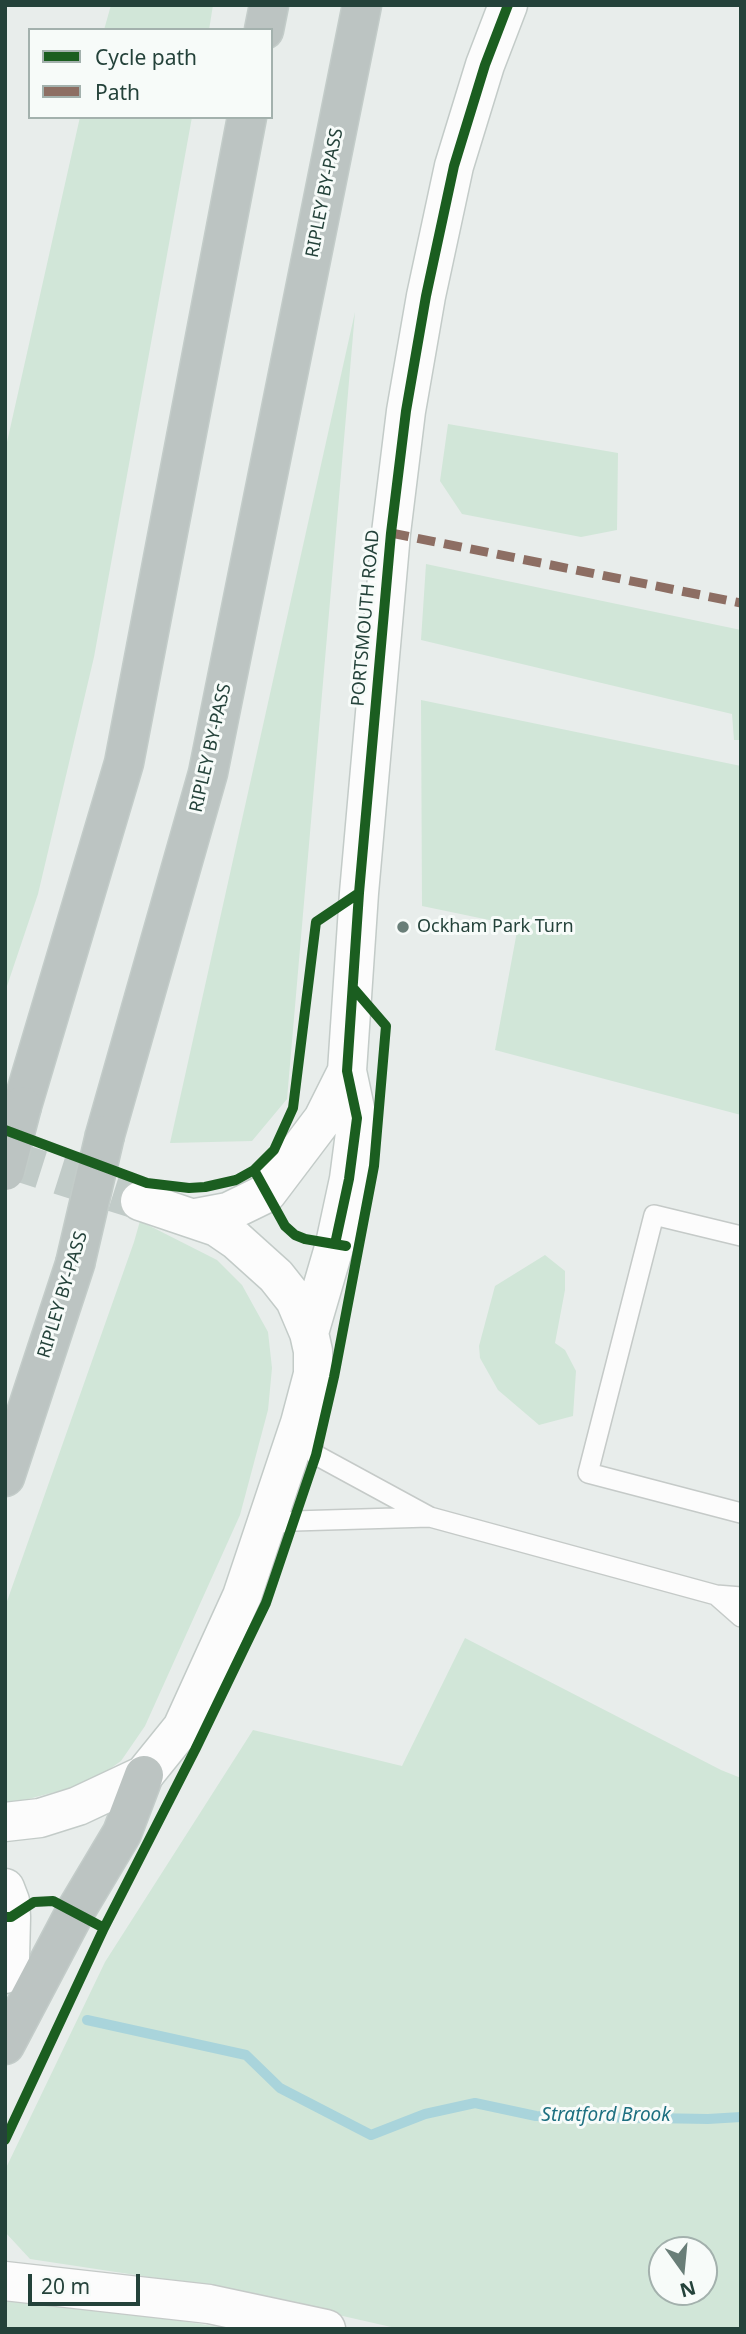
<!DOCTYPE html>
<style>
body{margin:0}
#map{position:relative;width:746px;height:2334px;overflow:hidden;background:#e8edeb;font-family:"Noto Sans",sans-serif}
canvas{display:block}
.frame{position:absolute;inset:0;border:7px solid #24423a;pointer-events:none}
.legend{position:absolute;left:28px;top:28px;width:245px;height:91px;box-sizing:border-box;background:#f7fbf9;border:2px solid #a3b1ad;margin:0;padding:9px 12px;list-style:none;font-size:21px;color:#24423a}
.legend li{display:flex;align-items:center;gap:14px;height:35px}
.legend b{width:35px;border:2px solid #a3b1ad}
.north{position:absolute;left:648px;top:2236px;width:70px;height:70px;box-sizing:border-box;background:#f7fbf9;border:2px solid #a3b1ad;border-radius:50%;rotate:165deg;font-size:19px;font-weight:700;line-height:28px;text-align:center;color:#24423a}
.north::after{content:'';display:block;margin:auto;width:24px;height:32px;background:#697e78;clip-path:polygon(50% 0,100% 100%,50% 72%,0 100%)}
.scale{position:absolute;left:28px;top:2274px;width:112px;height:32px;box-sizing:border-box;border:4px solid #24423a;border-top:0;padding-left:9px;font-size:21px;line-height:24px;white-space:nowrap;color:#24423a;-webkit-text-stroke:5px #f7fbf9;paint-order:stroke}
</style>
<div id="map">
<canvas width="746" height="2334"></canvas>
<div class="frame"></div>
<ul class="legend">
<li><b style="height:9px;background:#1b5e20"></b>Cycle path</li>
<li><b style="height:9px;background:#8d6e63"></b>Path</li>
</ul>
<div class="north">N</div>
<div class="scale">20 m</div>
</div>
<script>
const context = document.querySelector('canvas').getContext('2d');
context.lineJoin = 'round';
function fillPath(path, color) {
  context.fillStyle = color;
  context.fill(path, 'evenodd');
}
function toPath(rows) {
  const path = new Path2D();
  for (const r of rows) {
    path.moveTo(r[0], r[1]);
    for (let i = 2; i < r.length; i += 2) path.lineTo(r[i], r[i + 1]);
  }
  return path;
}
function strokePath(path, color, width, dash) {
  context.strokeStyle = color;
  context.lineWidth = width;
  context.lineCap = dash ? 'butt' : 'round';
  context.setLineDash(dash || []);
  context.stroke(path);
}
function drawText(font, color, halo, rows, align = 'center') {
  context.font = font + ' "Noto Sans",sans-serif';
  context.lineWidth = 6;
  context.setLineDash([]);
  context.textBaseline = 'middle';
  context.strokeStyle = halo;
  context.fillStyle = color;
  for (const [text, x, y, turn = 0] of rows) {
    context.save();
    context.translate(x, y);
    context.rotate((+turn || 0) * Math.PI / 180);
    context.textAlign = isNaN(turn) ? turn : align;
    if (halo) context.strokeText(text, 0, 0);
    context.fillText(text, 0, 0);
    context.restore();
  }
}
fillPath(toPath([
 [111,5,213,5,209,30,104,30],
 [80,117,192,117,94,657,38,894,5,992,5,451],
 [355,312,287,1099,252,1141,170,1143],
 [448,424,618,453,617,530,581,537,462,514,440,481],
 [426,564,741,630,741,740,734,740,732,714,421,640],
 [421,700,741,766,741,1115,495,1050,518,926,422,906],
 [140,1221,217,1260,242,1285,268,1332,272,1368,268,1410,240,1515,145,1726,121,1761,90,1783,5,1805,5,1607,134,1242],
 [545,1255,565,1271,565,1290,555,1343,565,1350,576,1371,573,1416,539,1425,498,1390,480,1358,479,1346,495,1286],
 [465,1638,721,1770,741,1778,741,2329,400,2329,215,2287,30,2259,5,2232,5,2170,105,1962,253,1730,402,1766],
 [662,2250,704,2250,704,2292,662,2292],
 [5,2294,25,2296,232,2329,5,2329]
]), '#d1e6d8');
strokePath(toPath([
 [87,2020,246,2055,280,2088,371,2135,425,2114,475,2103,536,2116,708,2119,741,2117]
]), '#a9d4db', 10);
strokePath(toPath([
 [5,1158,140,1201]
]), '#c1cbc8', 38, [38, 19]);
const lane = toPath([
 [741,1236,654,1215,588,1473,741,1513],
 [301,1424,316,1455,430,1517,716,1595,741,1597],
 [265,1526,294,1521,429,1517],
 [716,1595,741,1617]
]);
const street = toPath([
 [5,2281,209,2304,326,2329]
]);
const secondary = toPath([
 [196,1218,228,1212,267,1193,323,1119,347,1071],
 [309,1333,335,1244,349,1179,357,1118,347,1071,359,893,391,533,406,411,426,296,454,166,485,65,508,5],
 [5,1822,40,1818,78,1806,144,1775,182,1728,242,1596,300,1423,313,1374,313,1351,309,1333,295,1300,276,1276,236,1240,217,1227,140,1201],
 [5,1888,10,1901,11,1917,10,1959,5,1974]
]);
const highway = toPath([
 [264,30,269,5],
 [22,1106,124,763,247,117],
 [105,1135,208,773,362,5],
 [5,1477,75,1264],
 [5,2045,75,1912,122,1833,144,1775]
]);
strokePath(lane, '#c5cac8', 22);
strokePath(street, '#c5cac8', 41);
strokePath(secondary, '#c3cbc8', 41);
strokePath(highway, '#c3ccc9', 41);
strokePath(lane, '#fcfcfc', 19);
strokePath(street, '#fcfcfc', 38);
strokePath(secondary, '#fcfcfc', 38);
strokePath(highway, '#bcc4c2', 38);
const highwayBridge = toPath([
 [5,1171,22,1106],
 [75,1264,105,1135]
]);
strokePath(highwayBridge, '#c3ccc9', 41, []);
strokePath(highwayBridge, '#bcc4c2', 38);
strokePath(toPath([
 [391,533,741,603]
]), '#8d6e63', 9, [18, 9]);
strokePath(toPath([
 [5,1130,147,1183,189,1188,205,1187,236,1180,254,1170,274,1150,293,1108,316,922,359,893],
 [254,1170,285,1226,295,1235,305,1239,346,1246],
 [335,1244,349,1179,357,1118,347,1071,359,893,391,533,406,411,426,296,454,166,485,65,508,5],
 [5,1917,11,1917,34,1902,53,1901,104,1928],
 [5,2140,104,1928,195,1750,266,1603,316,1455,334,1377,374,1166,386,1026,354,989]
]), '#1b5e20', 10);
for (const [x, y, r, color] of [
 [403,927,7,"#697e78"]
]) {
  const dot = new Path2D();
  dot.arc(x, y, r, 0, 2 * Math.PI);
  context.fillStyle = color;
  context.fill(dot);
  strokePath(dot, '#f7fbf9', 2.5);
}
drawText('18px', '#24423a', '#f7fbf9', [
 ["RIPLEY BY-PASS",325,193,-79],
 ["PORTSMOUTH ROAD",366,618,-85],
 ["RIPLEY BY-PASS",211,748,-77],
 ["RIPLEY BY-PASS",63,1295,-73]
]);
drawText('18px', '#24423a', '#f7fbf9', [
 ["Ockham Park Turn",417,927]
], 'left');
drawText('italic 19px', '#1c6f80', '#f7fbf9', [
 ["Stratford Brook",606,2116]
]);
</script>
